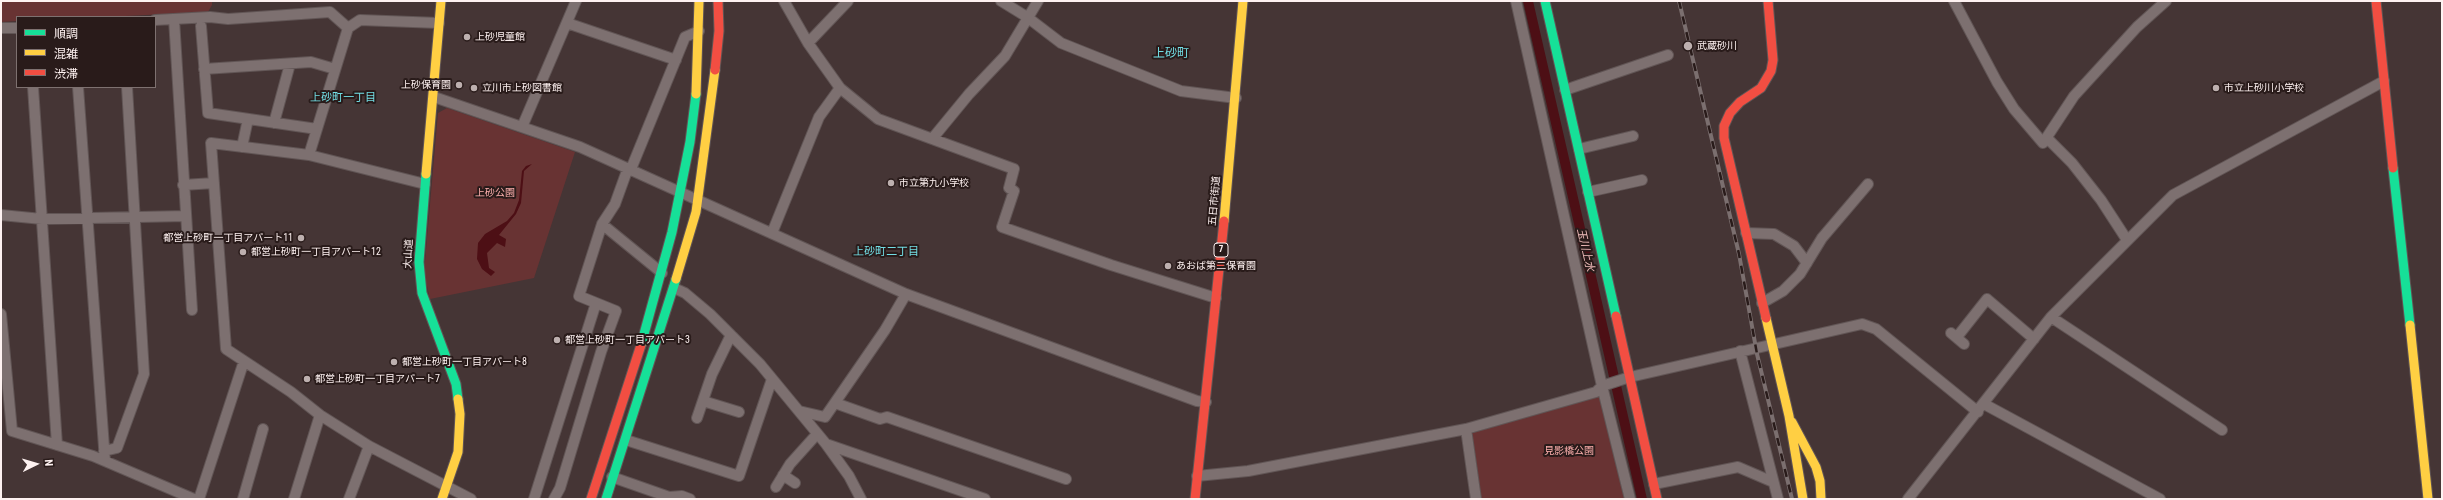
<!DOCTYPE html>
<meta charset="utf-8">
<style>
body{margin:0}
#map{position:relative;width:2443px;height:500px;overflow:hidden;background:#453535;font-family:"Roboto Condensed","Noto Sans JP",sans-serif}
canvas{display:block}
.frame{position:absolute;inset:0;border:2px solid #fef2f1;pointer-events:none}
.legend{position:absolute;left:16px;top:16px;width:140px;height:72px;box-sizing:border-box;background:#291b1a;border:1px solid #7e7170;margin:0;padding:5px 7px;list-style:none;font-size:12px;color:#fef2f1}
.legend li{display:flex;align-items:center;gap:8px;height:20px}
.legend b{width:20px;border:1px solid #7e7170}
.north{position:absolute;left:16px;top:444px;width:40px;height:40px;-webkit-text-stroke:3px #291b1a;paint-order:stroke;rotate:85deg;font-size:11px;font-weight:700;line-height:16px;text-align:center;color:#fef2f1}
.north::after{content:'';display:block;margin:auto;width:14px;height:18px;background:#fef2f1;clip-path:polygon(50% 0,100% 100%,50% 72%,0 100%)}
</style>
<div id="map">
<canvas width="2443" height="500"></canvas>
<div class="frame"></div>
<ul class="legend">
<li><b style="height:5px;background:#16e098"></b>順調</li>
<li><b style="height:5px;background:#ffcf43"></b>混雑</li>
<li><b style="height:5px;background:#f24e42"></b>渋滞</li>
</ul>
<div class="north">N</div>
</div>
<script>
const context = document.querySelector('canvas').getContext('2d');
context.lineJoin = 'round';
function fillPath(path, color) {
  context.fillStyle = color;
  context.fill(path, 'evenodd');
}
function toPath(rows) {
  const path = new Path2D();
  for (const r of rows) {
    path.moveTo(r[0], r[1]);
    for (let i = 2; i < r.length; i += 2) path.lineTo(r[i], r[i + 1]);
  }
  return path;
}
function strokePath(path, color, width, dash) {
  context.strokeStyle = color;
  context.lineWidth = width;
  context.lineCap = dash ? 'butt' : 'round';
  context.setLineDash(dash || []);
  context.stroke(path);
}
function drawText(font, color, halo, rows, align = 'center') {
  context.font = font + ' "Roboto Condensed","Noto Sans JP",sans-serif';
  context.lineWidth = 4;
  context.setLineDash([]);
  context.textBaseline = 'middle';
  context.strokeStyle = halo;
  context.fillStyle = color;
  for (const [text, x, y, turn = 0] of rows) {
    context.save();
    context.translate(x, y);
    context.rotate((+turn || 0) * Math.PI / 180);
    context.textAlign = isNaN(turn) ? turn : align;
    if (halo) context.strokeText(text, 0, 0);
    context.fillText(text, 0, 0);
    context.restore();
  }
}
fillPath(toPath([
 [1,1,212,1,212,5,208,12,105,17,17,17,17,21,1,22],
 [447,108,575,152,534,278,430,299,424,273,438,113],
 [1606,389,1629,499,1478,499,1468,432]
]), '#683333');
fillPath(toPath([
 [1523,1,1533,1,1647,499,1637,499],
 [532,164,524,171,521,203,516,214,499,235,506,239,505,247,497,243,487,253,489,268,495,272,491,276,482,269,477,259,478,243,485,234,507,221,514,213,519,200,522,171,526,166]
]), '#4d0f15');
const street = toPath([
 [784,1,808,43,840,88,878,119,1014,169,1009,188,1014,191,1002,227,1111,265,1216,298],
 [1001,1,1027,17,1061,43,1181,91,1236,98],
 [1516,1,1602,386,1630,499],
 [1954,1,1997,82,2014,109,2043,143,2074,96,2137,27,2166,1],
 [174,19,192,310],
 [155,20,210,17,228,19,330,12,348,28],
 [567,23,676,60],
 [201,26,208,113,317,129],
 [1,28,17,28],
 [808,43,848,1],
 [204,69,311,62,335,69],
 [33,87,57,445],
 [78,87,105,461],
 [1565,90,1668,55],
 [434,97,580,147,906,294,1197,401,1206,402],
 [274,123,290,64],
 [522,127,576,1],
 [2047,138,2072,163,2101,200,2127,240],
 [932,139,969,94,1005,56,1038,1],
 [242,147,248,119],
 [1579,149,1633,136],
 [309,155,348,28,360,20,439,23],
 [631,169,685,37,699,31],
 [425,184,309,155,211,143,226,349,291,392,320,415,369,446,471,499],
 [183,185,214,183],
 [1588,192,1642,180],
 [1,215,42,219,186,216],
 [602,224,662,273],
 [772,233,819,117,840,88],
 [1746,233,1774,234,1794,246,1807,263],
 [674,288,685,293,710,314,760,364,826,444,849,476,861,499],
 [1762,303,1783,291,1800,274,1822,238,1868,184],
 [1,314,12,431,93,456,194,499],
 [2051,317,2222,430],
 [1951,333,1964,344],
 [1957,337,1987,299,2034,339],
 [1740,351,1778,499],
 [703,401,739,412],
 [835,403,880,419,887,417,1066,479],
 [1984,404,2160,499],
 [799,411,825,417,885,330,906,294],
 [697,418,712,374,731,335],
 [1466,429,1476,499],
 [626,440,739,476,772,379],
 [826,444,985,499],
 [104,451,117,448,144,374,127,87],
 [783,475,795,483],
 [1197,476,1248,471,1466,429,1596,392,1602,386,1630,377,1862,324,1876,329,1978,412],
 [612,477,669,497,682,496,690,499],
 [1654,484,1738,467,1773,482],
 [776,487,790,464,817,434],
 [199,499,244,361],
 [243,499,263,429],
 [294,499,320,415],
 [349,499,369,446],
 [534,499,596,303],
 [554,499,560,488,601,352,616,311,579,296,602,224,615,204,628,168],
 [1908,499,2051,317,2173,195,2384,81]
]);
const fast = toPath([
 [1545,1,1616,316],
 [2393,168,2410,325],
 [426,174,419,262,422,293,456,384,458,399],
 [641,345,672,232,690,142,696,94],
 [606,499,676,279]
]);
const slow = toPath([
 [696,94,699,1],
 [426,174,441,1],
 [1224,221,1243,1],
 [676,279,696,212,715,70],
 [1766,318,1789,416,1803,499],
 [2410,325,2428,499],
 [1792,422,1816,467,1820,481,1821,499],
 [442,499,458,452,460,414,458,399]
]);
const jam = toPath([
 [2376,1,2393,168],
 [715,70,719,31,718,1],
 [1616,316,1657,499],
 [1766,318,1724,138,1724,126,1730,113,1740,102,1761,88,1771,71,1773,60,1768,1],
 [591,499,641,345],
 [1195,499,1224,221]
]);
strokePath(street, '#615555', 12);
strokePath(fast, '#615555', 11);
strokePath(slow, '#615555', 11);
strokePath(jam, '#615555', 11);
strokePath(street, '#7d7070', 10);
strokePath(fast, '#16e098', 9);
strokePath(slow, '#ffcf43', 9);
strokePath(jam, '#f24e42', 9);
const rail = toPath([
 [1679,1,1739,254,1757,354,1792,499]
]);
strokePath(rail, '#7b6f6f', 4);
strokePath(rail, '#291b1a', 2.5, [8]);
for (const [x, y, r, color] of [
 [467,37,4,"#bdb0af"],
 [1688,46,5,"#bdb0af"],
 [459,85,4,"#bdb0af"],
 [474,88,4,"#bdb0af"],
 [2216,88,4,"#bdb0af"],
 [891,183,4,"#bdb0af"],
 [301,238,4,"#bdb0af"],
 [243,252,4,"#bdb0af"],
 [1168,266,4,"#bdb0af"],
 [557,340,4,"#bdb0af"],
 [394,362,4,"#bdb0af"],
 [307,379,4,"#bdb0af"]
]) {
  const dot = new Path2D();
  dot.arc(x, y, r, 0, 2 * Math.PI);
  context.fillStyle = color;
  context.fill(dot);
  strokePath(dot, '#291b1a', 1.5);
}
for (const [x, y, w] of [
 [1221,250,14]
]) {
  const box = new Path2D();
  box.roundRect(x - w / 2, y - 7, w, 14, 3);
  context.fillStyle = '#291b1a';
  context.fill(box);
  strokePath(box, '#fef2f1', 1);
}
drawText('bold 9px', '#fef2f1', null, [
 ["7",1221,250]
]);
drawText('10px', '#fef2f1', '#291b1a', [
 ["上砂児童館",475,37],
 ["武蔵砂川",1697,46],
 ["上砂保育園",451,85,"right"],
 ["立川市上砂図書館",482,88],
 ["市立上砂川小学校",2224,88],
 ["市立第九小学校",899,183],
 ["都営上砂町一丁目アパート11",293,238,"right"],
 ["都営上砂町一丁目アパート12",251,252],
 ["あおば第二保育園",1176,266],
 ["都営上砂町一丁目アパート3",565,340],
 ["都営上砂町一丁目アパート8",402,362],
 ["都営上砂町一丁目アパート7",315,379]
], 'left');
drawText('10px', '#fdb0ae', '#291b1a', [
 ["上砂公園",495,193],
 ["見影橋公園",1569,451]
]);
drawText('10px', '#fef2f1', '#291b1a', [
 ["五日市街道",1215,201,-85],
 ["大山道",409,254,-87]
]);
drawText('11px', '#72dee5', '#291b1a', [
 ["上砂町一丁目",343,98],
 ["上砂町二丁目",886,252]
]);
drawText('italic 11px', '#f1bdbb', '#291b1a', [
 ["玉川上水",1585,250,77]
]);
drawText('12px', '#72dee5', '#291b1a', [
 ["上砂町",1171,54]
]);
</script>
